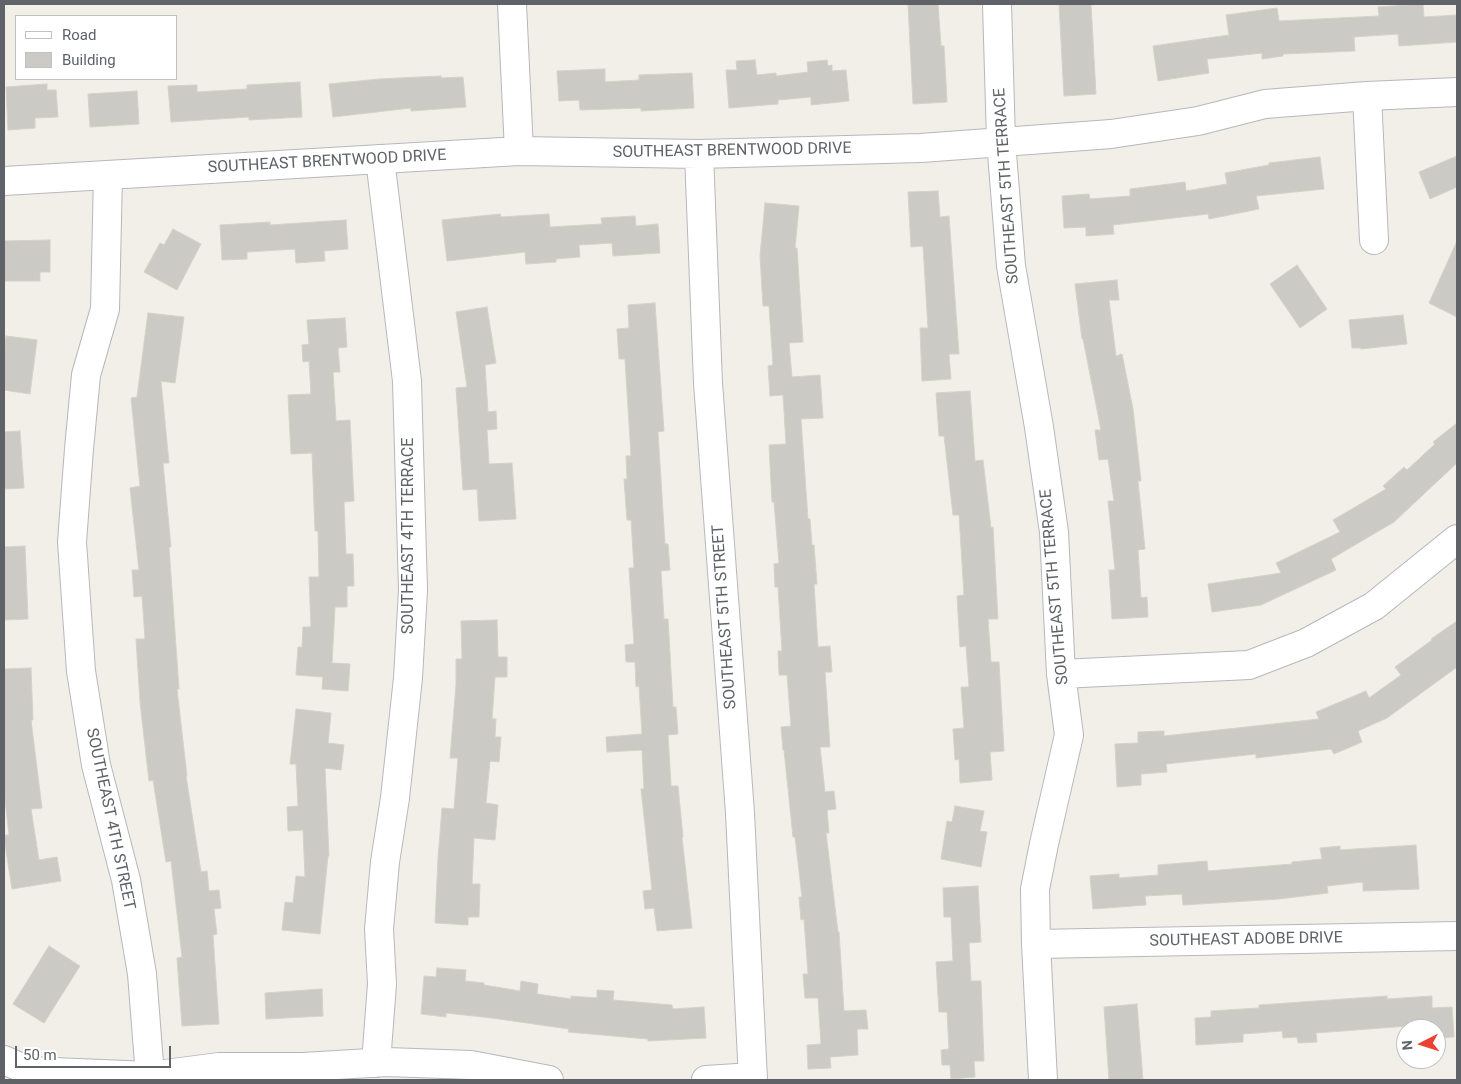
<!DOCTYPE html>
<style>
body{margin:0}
#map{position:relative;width:1461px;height:1084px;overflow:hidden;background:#f1efe8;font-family:Roboto,sans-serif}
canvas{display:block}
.frame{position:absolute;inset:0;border:5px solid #5f6368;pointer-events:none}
.legend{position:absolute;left:15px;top:15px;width:162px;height:65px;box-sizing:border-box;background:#fff;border:1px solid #bfc1c3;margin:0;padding:6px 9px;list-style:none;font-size:15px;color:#5f6368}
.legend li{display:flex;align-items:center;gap:10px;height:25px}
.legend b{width:25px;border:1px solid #bfc1c3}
.north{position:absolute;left:1396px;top:1019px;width:50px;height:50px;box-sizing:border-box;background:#fff;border:1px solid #bfc1c3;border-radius:50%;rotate:265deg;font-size:14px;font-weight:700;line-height:20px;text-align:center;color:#5f6368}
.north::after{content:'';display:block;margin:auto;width:18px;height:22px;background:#ea4335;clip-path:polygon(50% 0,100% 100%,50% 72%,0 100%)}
.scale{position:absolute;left:15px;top:1046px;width:156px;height:22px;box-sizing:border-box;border:2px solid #5f6368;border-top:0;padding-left:6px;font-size:15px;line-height:18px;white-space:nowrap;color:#5f6368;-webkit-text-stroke:4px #fff;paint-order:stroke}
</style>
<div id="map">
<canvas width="1461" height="1084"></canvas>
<div class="frame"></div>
<ul class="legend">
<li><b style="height:6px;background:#fff"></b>Road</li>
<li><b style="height:14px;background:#cccac5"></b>Building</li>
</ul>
<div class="north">N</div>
<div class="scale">50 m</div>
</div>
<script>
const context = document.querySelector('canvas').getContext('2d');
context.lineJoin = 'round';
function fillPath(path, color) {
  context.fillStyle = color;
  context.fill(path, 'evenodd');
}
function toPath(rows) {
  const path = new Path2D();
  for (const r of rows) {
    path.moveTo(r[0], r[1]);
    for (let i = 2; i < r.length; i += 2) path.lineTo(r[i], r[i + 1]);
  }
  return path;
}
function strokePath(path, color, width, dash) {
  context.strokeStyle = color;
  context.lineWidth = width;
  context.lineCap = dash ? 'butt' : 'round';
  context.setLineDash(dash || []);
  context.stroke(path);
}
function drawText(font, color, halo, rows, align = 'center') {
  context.font = font + ' Roboto,sans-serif';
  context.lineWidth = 4;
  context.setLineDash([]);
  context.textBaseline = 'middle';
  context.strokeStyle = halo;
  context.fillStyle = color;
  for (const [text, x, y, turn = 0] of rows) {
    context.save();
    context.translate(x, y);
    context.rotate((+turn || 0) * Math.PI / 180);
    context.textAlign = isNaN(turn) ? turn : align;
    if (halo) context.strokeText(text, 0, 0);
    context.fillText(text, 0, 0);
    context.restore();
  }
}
const building = toPath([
 [908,4,938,4,941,46,944,46,947,102,913,104,908,4],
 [1059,4,1091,4,1096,94,1064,96,1059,4],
 [1423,4,1424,17,1457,15,1457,42,1399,46,1398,34,1354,37,1355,51,1283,54,1283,56,1262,59,1262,53,1207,59,1209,73,1158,81,1153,46,1229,35,1226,15,1277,8,1279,21,1379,16,1378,7,1423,4],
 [755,60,757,75,776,73,776,76,808,72,807,62,827,60,828,66,832,65,832,71,846,70,849,101,811,105,811,97,778,100,778,104,729,108,726,70,737,70,736,61,755,60],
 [605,69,605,82,639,80,639,75,692,73,694,108,641,111,641,108,580,110,579,100,559,101,557,71,605,69],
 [441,76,441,78,463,77,466,107,411,111,411,108,333,117,329,84,379,79,441,76],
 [300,82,302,117,249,120,249,117,171,122,168,86,197,85,197,92,247,89,247,85,300,82],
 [47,84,47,90,56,90,58,117,35,118,35,128,8,130,6,87,47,84],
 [137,91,139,124,90,127,88,94,137,91],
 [1457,156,1457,187,1430,199,1419,172,1457,156],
 [1320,157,1324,189,1256,196,1259,209,1209,219,1208,214,1113,225,1114,234,1086,236,1086,227,1064,228,1062,196,1089,194,1090,199,1130,196,1130,189,1185,182,1186,191,1227,184,1225,173,1269,165,1269,163,1320,157],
 [938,191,940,217,949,216,959,354,949,354,951,379,922,381,920,328,928,328,923,246,911,247,908,192,938,191],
 [765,203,799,206,795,248,797,248,803,342,789,343,792,377,820,375,823,418,801,419,808,519,810,519,812,545,814,545,817,584,814,584,818,647,830,646,832,672,825,672,830,747,820,747,825,792,834,791,836,809,827,810,829,833,826,833,838,932,839,932,844,1011,866,1010,868,1029,857,1029,858,1055,830,1057,831,1068,808,1069,807,1045,821,1044,818,998,805,998,803,974,808,974,804,919,801,920,799,897,802,897,795,837,793,837,784,750,783,750,781,727,791,726,787,675,779,675,778,651,782,651,778,587,775,587,774,564,779,563,774,502,772,502,769,445,786,444,783,395,770,396,768,366,773,365,769,306,763,306,760,256,765,203],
 [500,214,501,217,549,214,550,227,602,224,601,218,635,216,636,226,658,224,660,253,613,256,612,243,579,245,580,257,556,259,556,262,526,264,525,252,447,261,442,220,500,214],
 [346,220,348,249,324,251,325,261,296,263,295,249,247,252,247,259,222,260,220,225,270,222,270,225,346,220],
 [173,229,201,244,177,290,144,272,160,243,164,245,173,229],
 [50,240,50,272,40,272,40,281,4,281,4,241,50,240],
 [1457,241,1457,317,1429,303,1457,241],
 [1297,265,1327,309,1300,328,1270,284,1297,265],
 [1117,280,1119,300,1109,300,1116,356,1122,354,1133,409,1141,481,1138,481,1145,549,1138,550,1141,598,1147,597,1148,617,1112,619,1109,570,1115,570,1108,501,1114,501,1108,459,1099,460,1095,430,1101,430,1083,339,1082,339,1075,284,1117,280],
 [655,303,664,431,658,432,665,544,668,544,670,570,661,571,664,619,668,619,673,707,676,707,678,734,668,735,671,786,678,786,683,837,682,837,692,928,657,931,654,908,645,909,643,891,652,890,641,789,644,789,642,750,607,752,606,737,642,734,639,686,636,687,635,662,626,662,625,645,634,644,629,568,634,568,631,520,627,520,624,479,627,479,626,456,631,456,625,359,619,359,617,329,629,328,628,305,655,303],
 [487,307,496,363,485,365,488,412,496,411,497,429,487,430,489,464,512,463,516,519,479,521,477,489,463,490,456,388,467,387,456,312,487,307],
 [148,313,184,317,175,383,161,381,169,463,163,463,171,547,169,547,179,689,177,689,187,776,186,776,201,872,207,871,209,891,219,890,221,908,214,909,217,934,213,935,219,1024,182,1026,177,958,182,957,171,861,166,862,153,780,149,781,140,702,136,639,145,639,142,596,134,597,132,570,139,570,130,488,140,486,131,398,137,397,148,313],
 [1403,315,1407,344,1361,349,1361,348,1352,348,1349,320,1403,315],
 [345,318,347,347,338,348,340,372,333,372,336,421,350,420,354,501,344,502,346,554,353,554,354,586,347,586,347,607,335,607,332,663,350,664,348,691,322,689,323,677,296,675,298,647,302,647,303,627,311,627,309,577,319,577,318,531,315,531,312,453,291,454,288,395,311,394,309,361,303,362,302,345,309,344,307,320,345,318],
 [6,336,37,340,30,394,4,390,4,355,6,336],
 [970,391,975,461,983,460,991,528,993,527,998,619,988,619,991,662,999,662,1004,751,990,752,992,780,960,783,959,759,955,760,953,729,964,728,961,687,969,687,966,646,960,647,957,596,964,595,959,515,953,515,944,436,939,436,936,393,970,391],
 [1457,423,1457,463,1394,522,1331,559,1336,570,1261,605,1212,612,1208,584,1281,573,1276,563,1340,532,1333,520,1386,489,1383,486,1404,467,1407,470,1435,444,1433,442,1457,423],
 [20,431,24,488,4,489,4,432,20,431],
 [25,546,28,619,4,620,4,547,25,546],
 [497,620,498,657,507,657,507,677,495,677,492,719,496,719,495,737,501,737,499,762,490,761,486,803,498,805,495,840,474,838,472,884,480,884,479,917,468,917,468,925,435,923,438,858,442,808,454,809,458,758,450,758,456,685,456,659,462,659,461,621,497,620],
 [1457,621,1457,667,1387,718,1358,731,1362,742,1334,754,1331,749,1256,758,1256,754,1166,764,1167,772,1141,774,1141,785,1117,787,1115,744,1138,743,1138,732,1164,731,1164,736,1319,719,1316,712,1366,691,1369,698,1401,675,1395,667,1432,640,1431,639,1457,621],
 [31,668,33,720,31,720,42,808,31,809,39,860,57,857,61,881,12,889,4,838,4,835,9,835,4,791,4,669,31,668],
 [296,709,331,713,328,743,344,745,341,770,325,768,329,856,328,856,320,934,282,930,285,902,293,903,296,876,305,877,303,830,288,831,287,807,298,806,296,764,290,764,296,709],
 [955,806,984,811,980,831,987,832,981,867,941,859,947,821,952,822,955,806],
 [1416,845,1419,889,1363,891,1363,882,1327,886,1328,893,1279,899,1183,905,1182,894,1145,896,1146,905,1093,909,1090,876,1119,874,1119,878,1158,875,1158,865,1207,861,1208,871,1292,864,1292,862,1322,859,1320,848,1340,846,1340,850,1416,845],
 [978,886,981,942,969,943,971,981,981,981,984,1061,974,1061,975,1077,951,1079,950,1065,942,1065,941,1050,949,1049,947,1012,939,1012,936,962,953,961,951,917,944,917,943,888,978,886],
 [49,946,80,966,44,1023,13,1004,49,946],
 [437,968,466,970,465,981,484,983,484,985,520,991,521,981,538,984,537,994,571,999,571,996,597,998,597,990,614,991,613,1000,672,1005,673,1009,704,1007,706,1038,648,1041,648,1039,568,1032,569,1029,492,1018,446,1013,446,1017,421,1014,424,976,436,977,437,968],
 [322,989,323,1016,266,1019,265,993,322,989],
 [1387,996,1387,999,1432,996,1432,1008,1452,1007,1454,1037,1436,1038,1436,1029,1408,1029,1408,1026,1316,1033,1317,1042,1298,1043,1297,1037,1283,1038,1282,1031,1243,1034,1243,1042,1196,1045,1195,1018,1211,1017,1211,1011,1259,1008,1259,1005,1387,996],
 [1137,1004,1143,1080,1109,1080,1104,1007,1137,1004]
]);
fillPath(building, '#cccac5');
strokePath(building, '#d6d1c6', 1);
const minor = toPath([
 [512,4,519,151],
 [997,4,1001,141,1011,266,1039,427,1054,532,1061,674,1069,735,1044,844,1035,889,1036,944,1043,1080],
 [1367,96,1374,240],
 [699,154,708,383,740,813,753,1080],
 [108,175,105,309,86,375,79,449,72,542,81,671,96,765,126,880,142,974,150,1076],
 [4,181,519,151,699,154,921,148,1111,134,1198,121,1265,104,1367,96,1457,92],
 [1061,674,1249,665,1306,643,1374,606,1457,539],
 [1036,944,1457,936],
 [4,1060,29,1071,150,1076,219,1067,303,1067,387,1062,471,1065,549,1080],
 [376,1063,382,984,379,929,385,862,395,798,408,678,413,590,407,381,380,159],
 [706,1080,753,1077]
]);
strokePath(minor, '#b5b8bc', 30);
strokePath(minor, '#fff', 28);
drawText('16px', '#5f6368', '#fff', [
 ["SOUTHEAST BRENTWOOD DRIVE",732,151,-1],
 ["SOUTHEAST BRENTWOOD DRIVE",327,162,-3],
 ["SOUTHEAST 5TH TERRACE",1007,186,-94],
 ["SOUTHEAST 4TH TERRACE",409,536,-90],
 ["SOUTHEAST 5TH TERRACE",1055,587,-95],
 ["SOUTHEAST 5TH STREET",725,617,-94],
 ["SOUTHEAST 4TH STREET",110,819,78],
 ["SOUTHEAST ADOBE DRIVE",1246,940,-1]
]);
</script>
